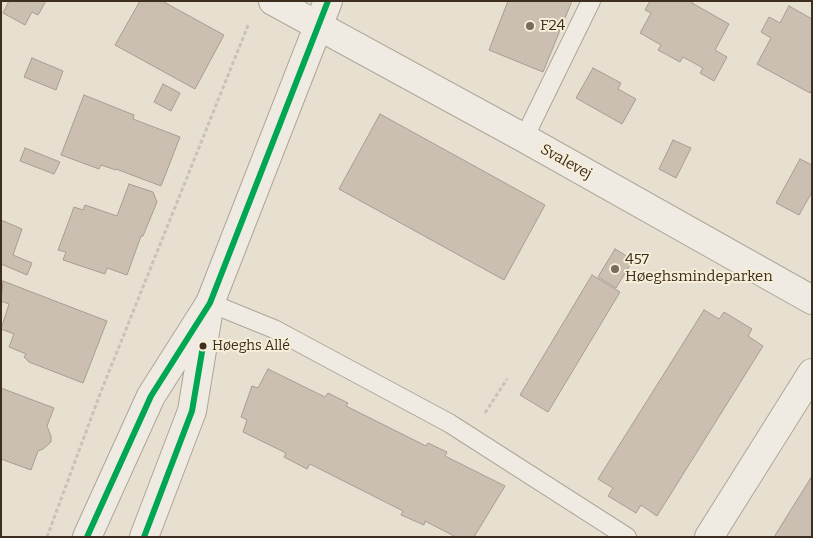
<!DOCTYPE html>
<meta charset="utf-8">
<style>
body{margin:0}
#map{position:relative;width:813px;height:538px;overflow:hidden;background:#e7e0d1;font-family:Bitter,serif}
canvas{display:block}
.frame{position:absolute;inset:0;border:2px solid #3d2e20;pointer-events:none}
</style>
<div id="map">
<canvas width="813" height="538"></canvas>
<div class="frame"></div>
</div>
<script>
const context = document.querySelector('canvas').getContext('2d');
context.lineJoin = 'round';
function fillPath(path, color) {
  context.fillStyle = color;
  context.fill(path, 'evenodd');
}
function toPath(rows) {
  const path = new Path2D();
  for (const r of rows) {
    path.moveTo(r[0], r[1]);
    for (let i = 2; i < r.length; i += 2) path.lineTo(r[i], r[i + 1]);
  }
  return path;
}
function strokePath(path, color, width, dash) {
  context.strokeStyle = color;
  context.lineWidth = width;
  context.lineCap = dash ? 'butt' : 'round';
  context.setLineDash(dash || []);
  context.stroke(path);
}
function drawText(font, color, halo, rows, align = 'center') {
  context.font = font + ' Bitter,serif';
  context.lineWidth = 4;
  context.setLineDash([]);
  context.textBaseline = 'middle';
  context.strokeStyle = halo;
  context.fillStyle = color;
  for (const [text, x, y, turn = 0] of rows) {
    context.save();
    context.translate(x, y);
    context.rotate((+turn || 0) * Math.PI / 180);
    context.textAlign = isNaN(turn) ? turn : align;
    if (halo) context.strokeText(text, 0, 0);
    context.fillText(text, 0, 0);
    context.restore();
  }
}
const building = toPath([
 [9,1,46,1,38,15,32,12,25,25,3,13,9,1],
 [140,1,162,1,224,35,195,89,115,45,140,1],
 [508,1,572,1,543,72,489,50,508,1],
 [650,1,693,1,692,3,729,24,715,50,727,57,714,81,700,73,703,68,683,57,680,62,658,50,661,45,640,33,651,13,645,10,650,1],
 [789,6,812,19,812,90,810,93,757,64,771,38,761,32,769,17,780,23,789,6],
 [32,58,63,71,56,90,24,77,32,58],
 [593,68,621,83,618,89,636,99,622,124,576,98,593,68],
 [163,84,180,93,171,111,154,102,163,84],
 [84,95,134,115,133,119,180,137,161,186,116,169,116,170,101,165,99,169,61,155,84,95],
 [380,114,545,205,504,280,339,189,380,114],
 [673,140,691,148,676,178,659,169,673,140],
 [25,148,60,162,54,174,20,161,25,148],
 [800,159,812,165,812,192,799,215,776,203,800,159],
 [129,184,153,192,157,202,143,236,141,236,127,275,107,268,105,274,63,260,66,252,58,250,74,207,83,210,85,205,117,216,129,184],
 [1,220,22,229,13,255,32,263,27,275,1,264,1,220],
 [615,249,633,260,616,288,598,277,615,249],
 [592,275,620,292,548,412,520,395,592,275],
 [3,281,107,321,83,383,29,362,24,357,26,354,9,347,14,334,1,329,9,304,1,301,3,281],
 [704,310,719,319,724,312,752,329,748,336,763,346,657,516,641,505,636,513,608,496,613,488,598,479,704,310],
 [268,369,325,397,328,393,348,403,346,406,426,446,428,443,447,452,445,456,505,486,474,537,456,537,425,521,424,525,401,515,403,511,310,464,307,469,284,457,286,453,243,432,247,420,241,417,252,386,258,388,268,369],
 [1,388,54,408,47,426,51,436,51,442,43,449,38,451,31,470,1,459,1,388],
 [812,476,812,537,774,537,812,476]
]);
fillPath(building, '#cbbfb2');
strokePath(building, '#a89c90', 1);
const service = toPath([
 [524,138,591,1],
 [210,303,274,329,449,423,627,537]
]);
const minor = toPath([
 [273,1,524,138,812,300],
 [709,537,812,373]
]);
const tertiary = toPath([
 [87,537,151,396,210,303,328,1],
 [144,537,192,411,208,314]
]);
strokePath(service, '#ada599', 20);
strokePath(minor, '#ada599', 30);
strokePath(tertiary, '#ada599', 30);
strokePath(toPath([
 [485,413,507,379],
 [47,537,100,394,249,23]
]), '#c8c2b9', 3, [4, 2.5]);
strokePath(service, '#efebe3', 18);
strokePath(minor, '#efebe3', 28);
strokePath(tertiary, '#efebe3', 28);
strokePath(toPath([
 [87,537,151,396,210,303,328,1],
 [144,537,192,411,203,346]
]), '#00a651', 6);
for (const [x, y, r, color] of [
 [530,26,5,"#786c5e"],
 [615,269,5,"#786c5e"],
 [203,346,4.5,"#3d2e20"]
]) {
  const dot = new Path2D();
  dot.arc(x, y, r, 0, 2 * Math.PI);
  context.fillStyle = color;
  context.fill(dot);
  strokePath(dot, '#f7eed8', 2);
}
drawText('14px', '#3d2e20', '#f7eed8', [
 ["Høeghs Allé",212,346]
], 'left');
drawText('15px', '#3d2e20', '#f7eed8', [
 ["F24",540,26],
 ["457",625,260],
 ["Høeghsmindeparken",625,277]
], 'left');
drawText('15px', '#3d2e20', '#f7eed8', [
 ["Svalevej",566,162,29]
]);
</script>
